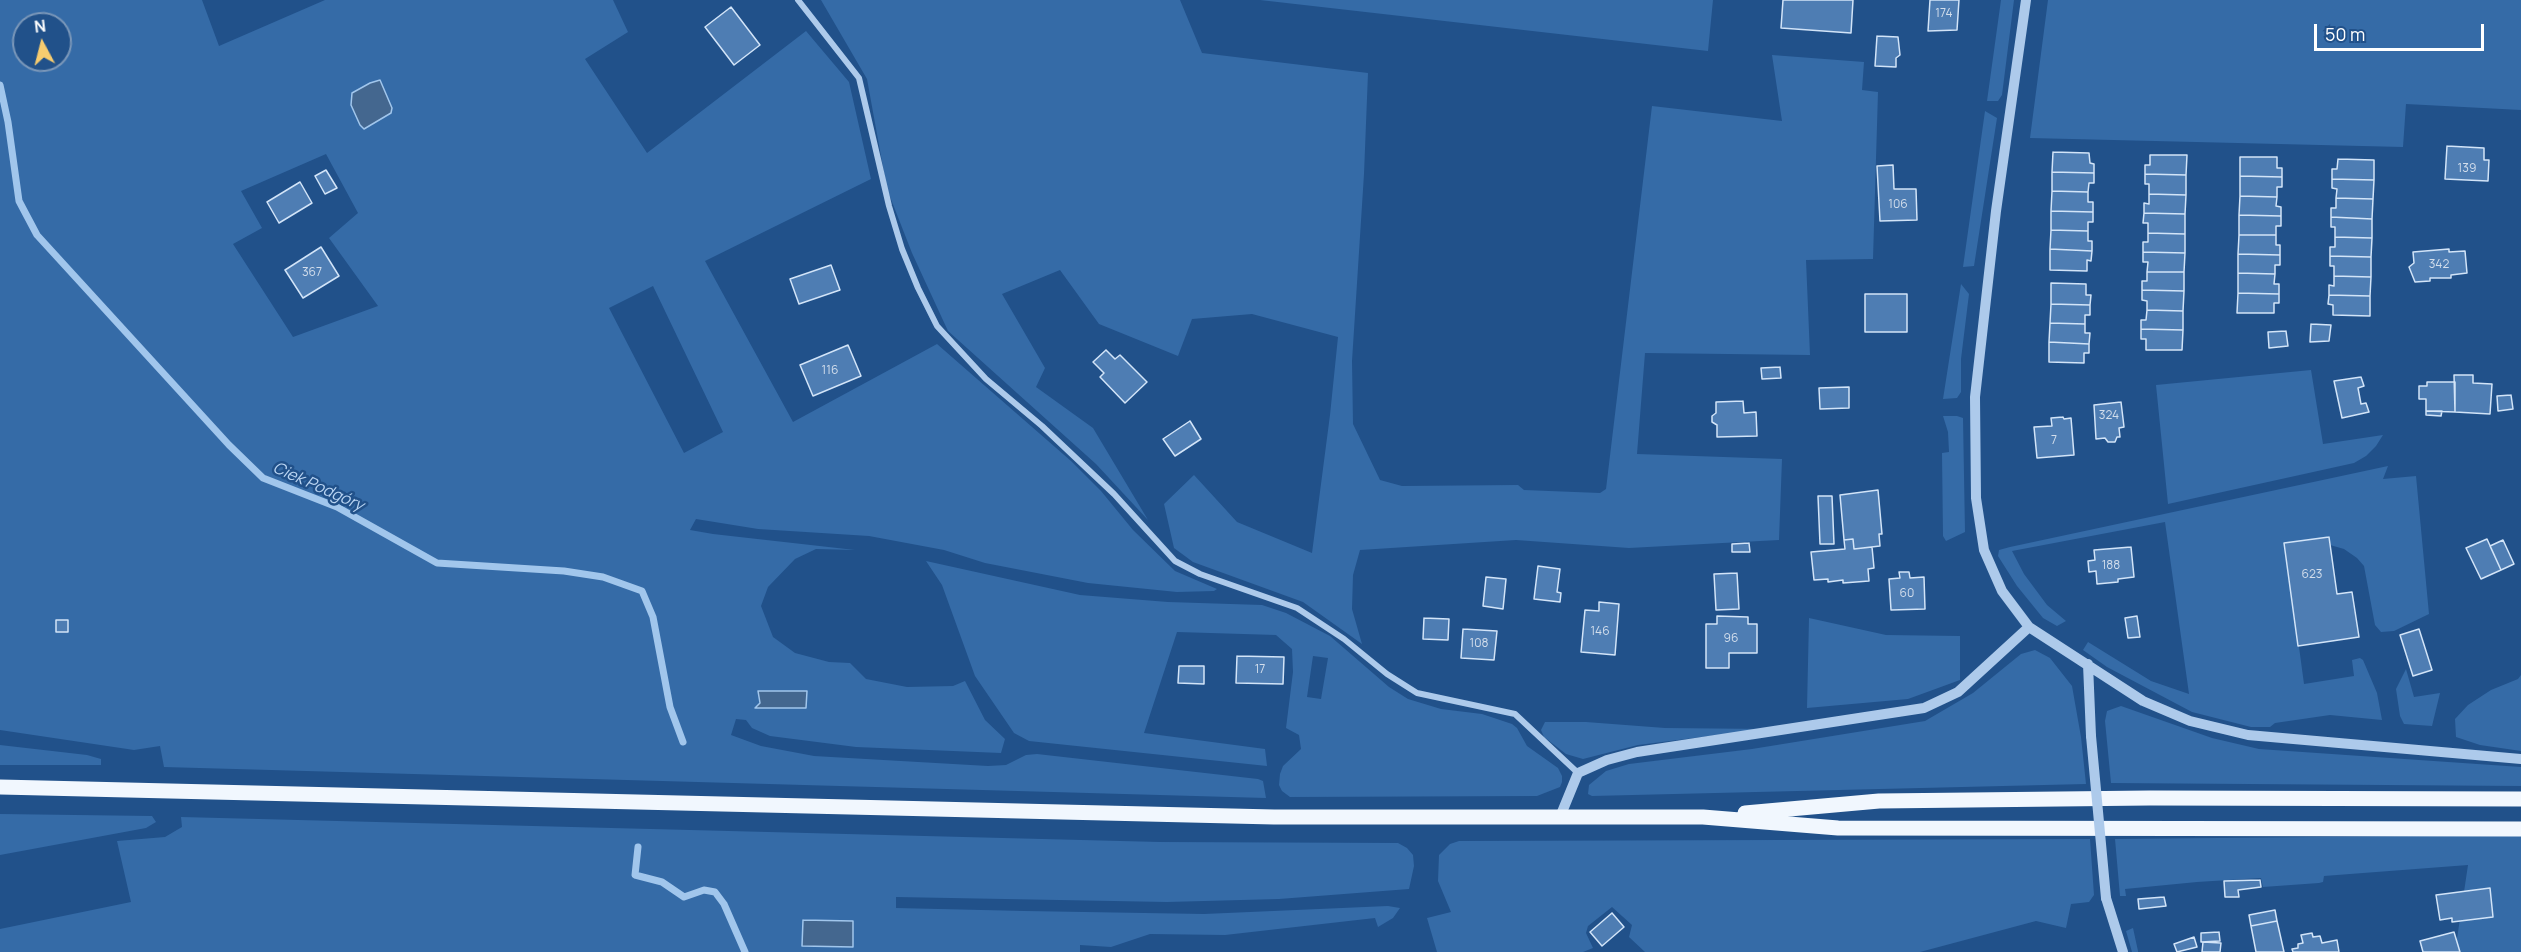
<!DOCTYPE html>
<meta charset="utf-8">
<style>
body{margin:0}
#map{position:relative;width:2521px;height:952px;overflow:hidden;background:#21518a;font-family:Manrope,sans-serif}
canvas{display:block}
.north{position:absolute;left:12px;top:12px;width:60px;height:60px;box-sizing:border-box;background:#21518a;border:2px solid #7a97b9;border-radius:50%;rotate:353deg;font-size:16px;font-weight:700;line-height:24px;text-align:center;color:#fff}
.north::after{content:'';display:block;margin:auto;width:21px;height:27px;background:#f7cc6f;clip-path:polygon(50% 0,100% 100%,50% 72%,0 100%)}
.scale{position:absolute;left:2314px;top:24px;width:170px;height:27px;box-sizing:border-box;border:3px solid #fff;border-top:0;padding-left:8px;font-size:18px;line-height:21px;white-space:nowrap;color:#fff;-webkit-text-stroke:4px #21518a;paint-order:stroke}
</style>
<div id="map">
<canvas width="2521" height="952"></canvas>
<div class="north">N</div>
<div class="scale">50 m</div>
</div>
<script>
const context = document.querySelector('canvas').getContext('2d');
context.lineJoin = 'round';
function fillPath(path, color) {
  context.fillStyle = color;
  context.fill(path, 'evenodd');
}
function toPath(rows) {
  const path = new Path2D();
  for (const r of rows) {
    path.moveTo(r[0], r[1]);
    for (let i = 2; i < r.length; i += 2) path.lineTo(r[i], r[i + 1]);
  }
  return path;
}
function strokePath(path, color, width, dash) {
  context.strokeStyle = color;
  context.lineWidth = width;
  context.lineCap = dash ? 'butt' : 'round';
  context.setLineDash(dash || []);
  context.stroke(path);
}
function drawText(font, color, halo, rows, align = 'center') {
  context.font = font + ' Manrope,sans-serif';
  context.lineWidth = 5;
  context.setLineDash([]);
  context.textBaseline = 'middle';
  context.strokeStyle = halo;
  context.fillStyle = color;
  for (const [text, x, y, turn = 0] of rows) {
    context.save();
    context.translate(x, y);
    context.rotate((+turn || 0) * Math.PI / 180);
    context.textAlign = isNaN(turn) ? turn : align;
    if (halo) context.strokeText(text, 0, 0);
    context.fillText(text, 0, 0);
    context.restore();
  }
}
fillPath(toPath([
 [0,0,202,0,219,46,325,0,613,0,628,32,585,59,647,153,806,31,849,82,871,179,705,261,793,422,937,344,1071,461,1101,491,1133,530,1175,571,1217,589,1214,591,1177,592,1088,583,985,563,944,550,869,536,758,529,696,519,690,530,713,534,855,550,816,549,795,559,768,587,761,606,773,637,795,653,829,662,850,663,866,679,907,687,953,686,965,681,985,720,1005,739,1001,753,856,747,770,736,752,728,746,720,736,719,731,735,761,746,814,756,988,766,1006,765,1026,755,1037,754,1258,779,1263,781,1266,798,164,767,160,746,134,750,0,730],
 [24,24,60,24,60,60,24,60],
 [326,154,358,213,329,238,378,306,293,337,233,244,262,228,241,191],
 [653,286,723,432,684,453,609,308],
 [821,0,1180,0,1202,53,1368,73,1364,174,1352,361,1353,424,1380,480,1402,486,1518,485,1524,490,1600,493,1606,489,1652,106,1782,121,1772,55,1864,62,1862,90,1878,92,1873,259,1806,260,1810,355,1645,353,1637,454,1782,459,1779,540,1629,548,1516,540,1360,550,1353,575,1352,609,1362,644,1303,602,1193,562,1174,548,1164,504,1194,475,1237,522,1312,553,1330,415,1338,337,1252,314,1192,319,1178,356,1099,324,1060,270,1002,294,1045,368,1036,387,1093,428,1148,520,1096,464,948,331,912,253,887,189,867,79],
 [1260,0,1713,0,1708,51],
 [2001,0,2014,0,2002,95,1998,101,1987,101],
 [2048,0,2521,0,2521,110,2406,104,2403,147,2030,138],
 [1985,111,1997,118,1974,266,1963,267],
 [1961,284,1969,294,1961,359,1961,392,1957,398,1943,399],
 [2311,370,2323,444,2383,435,2376,446,2366,456,2354,463,2168,504,2156,385],
 [1943,416,1957,416,1963,418,1965,532,1946,541,1943,536,1942,453,1949,452,1948,432],
 [2388,466,2383,479,2416,476,2429,614,2394,631,2381,632,2375,625,2364,566,2357,558,2344,549,2330,545,2329,537,2285,543,2304,684,2354,676,2352,660,2360,658,2363,660,2377,693,2382,720,2330,715,2275,723,2270,727,2251,727,2192,712,2107,667,2083,650,2088,642,2151,681,2189,694,2165,522,2012,551,2024,574,2047,605,2066,621,2057,626,2043,618,2017,586,1998,556,1999,550,2010,547],
 [926,561,1080,595,1168,602,1262,605,1286,613,1330,636,1389,687,1408,699,1441,709,1482,714,1512,724,1517,728,1527,746,1558,768,1562,776,1562,782,1560,787,1537,796,1290,797,1282,791,1279,785,1280,774,1283,766,1301,749,1299,735,1286,728,1293,672,1292,649,1276,635,1177,632,1144,733,1265,749,1267,766,1029,741,1014,733,975,676,942,585],
 [1313,656,1328,658,1321,699,1307,697],
 [1809,618,1886,635,1960,636,1960,680,1908,699,1807,708],
 [2035,650,2050,658,2072,686,2081,737,2086,784,1592,796,1588,794,1589,785,1606,771,1629,764,1752,749,1925,721,1973,693,2021,654],
 [2406,669,2414,697,2440,693,2432,726,2404,724,2400,716,2396,689],
 [2521,675,2521,751,2480,745,2456,737,2455,719,2468,705,2491,690,2518,679],
 [2121,706,2212,738,2259,749,2521,767,2521,786,2111,783,2105,721,2107,711],
 [1545,722,1586,722,1665,728,1766,729,1638,745,1583,759,1566,754,1544,737,1541,730],
 [0,745,87,755,101,759,101,765,0,765],
 [0,814,152,816,156,822,146,828,0,855],
 [181,817,1160,842,1398,843,1407,848,1413,855,1414,866,1409,889,1279,899,1167,902,896,897,896,908,1025,911,1204,914,1388,906,1400,908,1393,918,1378,927,1375,918,1225,935,1150,934,1111,947,1080,945,1080,952,0,952,0,929,131,902,117,841,165,837,182,827],
 [2521,835,2521,952,2455,952,2468,865,2324,876,2323,882,2319,883,2263,887,2261,878,2197,882,2125,889,2126,896,2120,896,2115,839],
 [2090,839,2094,895,2089,902,2071,904,2066,928,2036,921,1920,952,1645,952,1629,937,1632,925,1612,907,1588,926,1586,933,1593,948,1583,952,1437,952,1427,918,1451,912,1438,881,1439,855,1450,844,1459,841],
 [2133,928,2138,951,2138,952,2132,952,2126,931]
]), '#356ba7');
const water = toPath([
 [380,80,392,108,391,113,364,129,360,125,351,105,352,93,370,83,380,80],
 [758,691,807,691,806,708,755,708,760,703,758,691],
 [803,920,853,921,853,947,802,946,803,920]
]);
fillPath(water, '#44678f');
strokePath(water, '#a1c6ec', 1.5);
strokePath(toPath([
 [0,85,8,122,19,201,37,235,229,445,263,478,337,507,437,563,564,571,603,577,642,591,653,617,670,707,683,742],
 [638,847,635,875,662,882,684,897,704,890,715,892,724,904,745,952]
]), '#a1c6ec', 7);
const building = toPath([
 [1783,0,1853,0,1851,33,1781,28,1783,0],
 [1930,0,1959,0,1957,30,1928,31,1930,0],
 [731,7,760,45,734,65,705,27,731,7],
 [1877,36,1898,37,1900,55,1896,58,1896,67,1875,66,1877,36],
 [2447,146,2484,148,2484,160,2489,160,2488,181,2445,179,2447,146],
 [2053,152,2089,153,2090,163,2094,164,2094,173,2052,172,2053,152],
 [2150,155,2187,155,2186,175,2145,174,2145,165,2150,165,2150,155],
 [2240,157,2277,157,2277,168,2282,168,2282,177,2240,176,2240,157],
 [2338,159,2374,160,2374,180,2332,179,2332,169,2337,169,2338,159],
 [1893,165,1894,189,1916,189,1917,220,1880,221,1877,166,1893,165],
 [326,170,337,188,325,194,315,176,326,170],
 [2052,172,2094,173,2094,183,2089,183,2088,192,2052,191,2052,172],
 [2145,174,2186,175,2186,195,2149,194,2149,184,2145,184,2145,174],
 [2240,176,2282,177,2282,187,2277,187,2277,197,2240,196,2240,176],
 [2332,179,2374,180,2373,199,2336,198,2337,189,2332,188,2332,179],
 [300,182,312,203,279,223,267,202,300,182],
 [2052,191,2088,192,2088,202,2093,202,2093,212,2051,211,2052,191],
 [2149,194,2186,195,2185,214,2144,213,2144,203,2149,204,2149,194],
 [2240,196,2277,197,2276,206,2281,207,2281,216,2239,215,2240,196],
 [2336,198,2373,199,2372,219,2331,217,2331,208,2336,208,2336,198],
 [2051,211,2093,212,2093,222,2088,222,2088,231,2051,230,2051,211],
 [2144,213,2185,214,2185,234,2148,233,2148,223,2143,223,2144,213],
 [2239,215,2281,216,2281,226,2276,226,2276,235,2239,235,2239,215],
 [2331,217,2372,219,2372,238,2335,237,2335,227,2331,227,2331,217],
 [2051,230,2088,231,2088,241,2092,241,2092,251,2050,249,2051,230],
 [2148,233,2185,234,2185,253,2143,252,2143,242,2148,242,2148,233],
 [2239,235,2276,235,2276,245,2280,245,2280,255,2238,254,2239,235],
 [2335,237,2372,238,2371,257,2330,256,2330,247,2335,247,2335,237],
 [321,247,339,276,303,298,285,270,321,247],
 [2050,249,2092,251,2091,261,2087,260,2087,271,2050,270,2050,249],
 [2449,249,2449,252,2465,251,2467,273,2451,275,2451,278,2430,278,2430,281,2415,282,2409,267,2414,263,2413,252,2449,249],
 [2143,252,2185,253,2184,272,2147,272,2148,262,2143,262,2143,252],
 [2238,254,2280,255,2280,265,2275,265,2275,274,2238,273,2238,254],
 [2330,256,2371,257,2371,277,2334,276,2334,266,2330,266,2330,256],
 [831,265,840,290,799,304,790,279,831,265],
 [2147,272,2184,272,2184,291,2142,290,2142,281,2147,281,2147,272],
 [2238,273,2275,274,2274,284,2279,284,2279,294,2238,293,2238,273],
 [2334,276,2371,277,2370,296,2329,295,2329,285,2334,286,2334,276],
 [2051,283,2086,284,2086,295,2091,295,2090,305,2051,304,2051,283],
 [2142,290,2184,291,2183,311,2147,310,2147,301,2142,300,2142,290],
 [2238,293,2279,294,2279,303,2274,303,2274,313,2237,313,2238,293],
 [1865,294,1907,294,1907,332,1865,332,1865,294],
 [2329,295,2370,296,2370,316,2333,315,2333,305,2328,304,2329,295],
 [2051,304,2090,305,2090,315,2085,315,2085,324,2050,323,2051,304],
 [2147,310,2183,311,2183,330,2141,329,2141,320,2146,320,2147,310],
 [2050,323,2085,324,2085,333,2090,333,2089,344,2049,342,2050,323],
 [2311,324,2331,325,2329,341,2310,342,2311,324],
 [2141,329,2183,330,2182,350,2146,350,2146,339,2141,339,2141,329],
 [2286,331,2288,346,2269,348,2268,332,2286,331],
 [2049,342,2089,344,2089,353,2084,353,2084,363,2049,362,2049,342],
 [848,345,861,376,813,396,800,365,848,345],
 [1106,350,1115,359,1120,355,1147,382,1125,403,1100,377,1104,373,1093,362,1106,350],
 [1780,367,1781,378,1762,379,1761,368,1780,367],
 [2454,375,2473,375,2473,383,2492,384,2490,414,2455,412,2454,375],
 [2361,377,2364,386,2358,388,2361,404,2366,403,2369,412,2342,418,2334,381,2361,377],
 [2427,382,2455,382,2455,412,2426,411,2426,399,2419,399,2419,386,2427,386,2427,382],
 [1849,387,1849,408,1820,409,1819,388,1849,387],
 [2511,395,2513,409,2498,411,2497,396,2511,395],
 [1743,401,1744,413,1756,412,1757,436,1717,437,1717,425,1712,422,1712,416,1716,413,1716,402,1743,401],
 [2121,402,2124,427,2119,428,2120,437,2117,437,2115,442,2108,442,2105,438,2096,439,2094,405,2121,402],
 [2426,411,2442,411,2441,416,2426,415,2426,411],
 [2063,417,2064,419,2071,418,2074,455,2037,458,2034,427,2052,426,2051,418,2063,417],
 [1190,421,1201,439,1175,456,1163,439,1190,421],
 [1878,490,1882,534,1879,534,1880,546,1854,549,1853,539,1844,540,1840,495,1878,490],
 [1818,496,1832,496,1834,544,1820,544,1818,496],
 [2329,537,2337,594,2352,592,2359,637,2298,646,2284,543,2329,537],
 [1853,539,1854,549,1872,547,1874,568,1868,569,1869,581,1843,583,1843,580,1828,582,1828,579,1814,580,1811,552,1845,549,1844,540,1853,539],
 [2487,539,2501,570,2481,579,2466,548,2487,539],
 [2503,540,2514,564,2501,570,2490,546,2503,540],
 [1749,543,1750,552,1732,552,1732,544,1749,543],
 [2131,547,2134,577,2118,579,2118,582,2097,584,2096,571,2089,572,2088,561,2095,560,2094,550,2131,547],
 [1538,566,1560,569,1557,592,1561,593,1560,602,1534,599,1538,566],
 [1899,572,1909,572,1910,578,1924,577,1925,609,1891,610,1889,579,1900,578,1899,572],
 [1737,573,1739,609,1716,610,1714,574,1737,573],
 [1486,577,1506,579,1503,609,1483,606,1486,577],
 [1599,602,1619,604,1615,655,1581,652,1585,610,1599,611,1599,602],
 [1717,616,1748,617,1748,624,1757,624,1757,653,1729,653,1729,668,1706,668,1706,624,1717,624,1717,616],
 [2137,616,2140,637,2128,638,2125,618,2137,616],
 [1424,618,1449,619,1448,640,1423,639,1424,618],
 [56,620,68,620,68,632,56,632,56,620],
 [1463,629,1497,631,1494,660,1461,658,1463,629],
 [2419,629,2432,670,2413,676,2400,635,2419,629],
 [1237,656,1284,657,1283,684,1236,683,1237,656],
 [1179,666,1204,666,1204,684,1178,683,1179,666],
 [2260,880,2261,887,2238,890,2239,897,2225,897,2224,881,2260,880],
 [2490,888,2493,917,2452,922,2452,918,2440,920,2436,895,2490,888],
 [2164,897,2166,906,2139,909,2138,899,2164,897],
 [2275,910,2277,921,2251,926,2249,915,2275,910],
 [1612,913,1624,927,1602,946,1590,932,1612,913],
 [2277,921,2284,952,2256,952,2251,926,2277,921],
 [2219,932,2220,941,2201,942,2201,933,2219,932],
 [2454,932,2460,952,2423,952,2420,941,2454,932],
 [2312,933,2313,937,2320,936,2322,943,2337,940,2339,952,2293,952,2292,949,2298,948,2298,944,2303,943,2301,935,2312,933],
 [2194,937,2197,947,2177,952,2174,944,2194,937],
 [2203,942,2221,943,2220,952,2202,952,2203,942]
]);
fillPath(building, '#4e7db3');
strokePath(building, '#d2e4f8', 1.5);
strokePath(toPath([
 [798,0,859,78,889,206,902,249,918,288,937,326,986,379,1042,426,1114,494,1175,561,1200,574,1297,608,1344,639,1387,674,1417,693,1515,714,1578,773]
]), '#adcaeb', 6);
strokePath(toPath([
 [2026,0,1996,211,1975,397,1976,498,1984,550,2002,591,2029,627,2143,701,2190,721,2248,735,2521,759],
 [2088,664,2091,736],
 [1560,817,1578,773,1607,760,1637,752,1924,708,1958,692,2029,627],
 [2106,898,2123,952]
]), '#adcaeb', 10);
strokePath(toPath([
 [0,787,1274,817,1703,817,1838,828,2521,829],
 [1745,813,1879,801,2150,798,2521,799]
]), '#f1f7fe', 15);
strokePath(toPath([
 [2091,736,2106,898]
]), '#adcaeb', 10);
drawText('12px', '#d3deec', null, [
 ["174",1944,14],
 ["139",2467,169],
 ["106",1898,205],
 ["342",2439,265],
 ["367",312,273],
 ["116",830,371],
 ["324",2109,416],
 ["7",2054,441],
 ["188",2111,566],
 ["623",2312,575],
 ["60",1907,594],
 ["146",1600,632],
 ["96",1731,639],
 ["108",1479,644],
 ["17",1260,670]
]);
drawText('italic 16px', '#b9d4f2', '#21518a', [
 ["Ciek Podgóry",318,487,24]
]);
</script>
